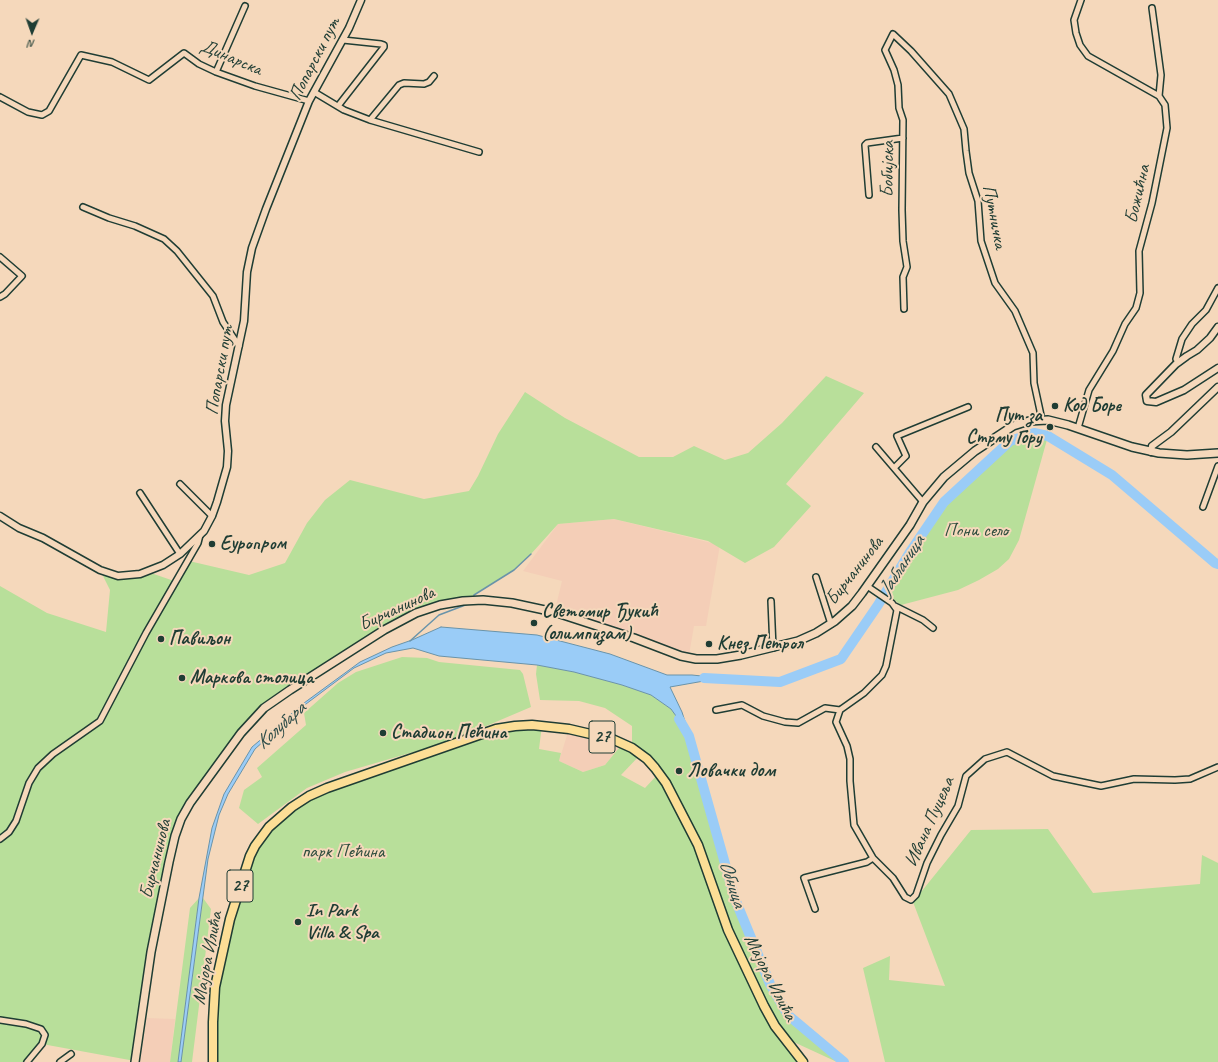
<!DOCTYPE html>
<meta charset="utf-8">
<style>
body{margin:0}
#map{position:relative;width:1218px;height:1062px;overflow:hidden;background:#f5d8bb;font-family:Caveat,sans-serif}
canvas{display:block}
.north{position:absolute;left:12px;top:12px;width:40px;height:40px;-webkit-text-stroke:3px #f5d8bb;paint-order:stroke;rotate:182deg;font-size:11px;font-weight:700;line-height:16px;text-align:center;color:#1f3d34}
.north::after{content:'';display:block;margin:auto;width:14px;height:18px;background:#1f3d34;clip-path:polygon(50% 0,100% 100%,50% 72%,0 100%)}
</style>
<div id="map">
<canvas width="1218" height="1062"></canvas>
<div class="north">N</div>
</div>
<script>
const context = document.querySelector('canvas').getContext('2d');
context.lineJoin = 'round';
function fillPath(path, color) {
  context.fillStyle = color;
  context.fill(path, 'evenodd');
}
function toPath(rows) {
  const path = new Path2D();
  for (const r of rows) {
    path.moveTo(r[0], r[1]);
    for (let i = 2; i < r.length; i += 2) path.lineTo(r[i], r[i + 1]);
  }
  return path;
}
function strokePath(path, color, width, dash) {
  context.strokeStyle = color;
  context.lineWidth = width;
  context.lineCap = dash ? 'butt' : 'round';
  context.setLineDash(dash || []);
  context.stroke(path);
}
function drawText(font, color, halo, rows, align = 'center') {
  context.font = font + ' Caveat,sans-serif';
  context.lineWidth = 4;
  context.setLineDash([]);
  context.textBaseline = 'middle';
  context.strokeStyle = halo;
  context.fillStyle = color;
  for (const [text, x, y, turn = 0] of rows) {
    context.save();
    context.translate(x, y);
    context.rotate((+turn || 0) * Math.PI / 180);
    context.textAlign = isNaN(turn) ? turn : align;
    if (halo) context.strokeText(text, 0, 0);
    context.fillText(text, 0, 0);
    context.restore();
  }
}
fillPath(toPath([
 [614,519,720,545,706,626,694,626,689,655,592,620,555,610,562,581,523,571,558,524],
 [569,729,623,743,605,765,583,772,559,761],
 [147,1018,175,1019,170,1062,140,1062]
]), '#f4ceb7');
fillPath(toPath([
 [826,376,864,393,786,484,811,506,774,547,745,563,708,541,614,519,558,524,531,554,514,570,474,595,474,600,416,613,264,708,190,803,175,836,135,1061,42,1044,27,1062,0,1062,0,586,47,613,106,632,110,590,100,570,107,574,148,572,177,582,189,561,249,575,285,563,307,523,325,500,350,480,424,499,469,491,478,476,498,434,525,392,565,418,639,457,673,457,694,446,725,460,748,453,782,423],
 [1034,433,1048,436,1019,540,1009,559,998,569,979,580,958,590,901,605,885,593,910,552,944,502,1010,441],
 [402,657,427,658,439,662,520,670,523,674,531,707,451,741,345,772,307,788,258,824,239,808,244,790,262,777,257,768,306,725,304,713,338,683,356,672],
 [537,665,574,672,622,685,651,695,671,709,689,734,735,899,770,984,788,1015,844,1062,837,1062,785,1038,803,1062,213,1062,215,987,246,864,264,834,311,796,508,726,542,725,539,749,561,753,559,761,583,772,605,765,623,743,632,747,632,726,605,708,579,701,540,700,536,674],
 [641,754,659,773,645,788,621,775],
 [1048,829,1093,893,1200,884,1202,855,1218,863,1218,1062,885,1062,863,968,890,956,889,980,945,986,913,902,971,830],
 [199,898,178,1062,170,1062,190,908],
 [203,898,211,909,192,1062,181,1062]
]), '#b8df9a');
const water = toPath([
 [441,627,537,635,610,654,667,675,692,675,721,678,670,687,682,712,689,734,671,709,651,695,622,685,574,672,537,665,439,656,413,648,386,653,354,668,302,707,255,749,228,794,219,815,208,859,181,1062,178,1062,199,898,212,828,224,794,252,747,304,703,360,662,392,647,412,640,441,627]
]);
fillPath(water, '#9accf7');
strokePath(water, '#6993a9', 1);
strokePath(toPath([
 [474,598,474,595,514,570,531,554],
 [410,641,439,615,468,604]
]), '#6993a9', 1.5);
strokePath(toPath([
 [704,678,780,682,841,659,878,605,910,552,944,502,1010,441,1034,433,1048,436,1112,475,1215,563,1218,564],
 [679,719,689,736,735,899,770,984,788,1015,844,1062]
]), '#9accf7', 10);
const minor = toPath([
 [1152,8,1161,75,1159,96],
 [216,72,245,6],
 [314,92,344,110,370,120,479,152],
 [0,97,28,112,42,115,49,111,81,55,112,62,149,80,184,53,199,64,216,72,255,86,309,101],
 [338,106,384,47,384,45,381,44,343,40],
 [370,120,399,85,404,83,424,84,429,82,434,76],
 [869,195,865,145,867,143,903,138],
 [83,207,109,218,135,226,164,239,177,251,213,296,223,322,239,346],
 [0,257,22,276,5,294,0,297],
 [904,309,903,277,907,267,903,241,902,210,903,120,899,108,898,85,894,70,885,50,893,34,911,51,949,94,964,129,966,151,969,173,978,201,981,241,995,283,1015,311,1033,353,1034,383,1042,420],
 [1179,362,1176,359,1182,339,1192,324,1206,310,1218,288],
 [1078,428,1089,390,1113,351,1125,324,1136,308,1140,293,1139,251,1152,203,1167,128,1165,105,1159,96,1088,56,1080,45,1076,33,1074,20,1081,0],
 [876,447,923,502],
 [895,467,906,456,897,436,968,407],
 [180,484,212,516],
 [140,493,180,554],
 [1203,507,1218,466],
 [816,577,831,624],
 [867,586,892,603,897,610,886,666,882,675,864,693,840,710,836,722,847,746,850,759,850,781,854,825,873,858,893,878,905,897,911,900,916,895,927,863,941,835,958,806,966,776,985,759,1007,752,1053,776,1101,786,1134,779,1175,780,1190,779,1218,767],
 [771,601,773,648],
 [895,606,923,620,933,628],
 [716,710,742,705,763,716,785,722,798,723,825,708,840,710],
 [0,839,9,832,16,821,29,783,38,768,53,754,100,721,146,633,198,543,200,535],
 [815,909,804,878,867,862,873,858],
 [0,1020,26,1024,41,1029,45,1035,42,1044,27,1062],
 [60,1062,71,1054]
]);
const tertiary = toPath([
 [1218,327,1210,338,1197,350,1187,356,1176,364,1146,395,1147,401,1156,402,1184,390,1218,368],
 [1151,452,1152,446,1171,432,1218,387],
 [0,516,19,528,43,538,100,570,118,576,140,574,163,565,180,554,204,531,212,516,217,502,227,467,228,451,225,421,226,405,244,321,247,272,252,248,266,209,309,101,349,28,361,0]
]);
const secondary = toPath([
 [135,1062,151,952,169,862,175,836,181,819,190,803,241,733,264,708,290,690,384,630,416,613,440,605,463,601,483,600,512,603,554,612,634,638,681,656,696,659,717,659,741,655,798,641,816,633,835,621,852,606,862,593,910,525,923,502,944,477,975,451,1013,426,1029,421,1048,420,1068,425,1132,447,1159,453,1187,455,1218,453]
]);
const primary = toPath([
 [213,1062,213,1022,215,987,230,919,250,856,255,846,269,827,292,807,309,796,327,788,496,729,515,726,532,725,569,729,612,739,632,748,647,759,655,768,666,783,698,845,728,930,764,1006,775,1026,803,1062]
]);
strokePath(minor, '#1f3d34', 8);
strokePath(tertiary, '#1f3d34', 9);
strokePath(secondary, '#1f3d34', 10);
strokePath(primary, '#1f3d34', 11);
strokePath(minor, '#f5d8bb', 5);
strokePath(tertiary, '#f5d8bb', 6);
strokePath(secondary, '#f5d8bb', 7);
strokePath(primary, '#fcde96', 8);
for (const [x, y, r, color] of [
 [1055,406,4,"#1f3d34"],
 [1050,427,4,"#1f3d34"],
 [212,544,4,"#1f3d34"],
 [534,623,4,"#1f3d34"],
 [161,639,4,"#1f3d34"],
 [709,644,4,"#1f3d34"],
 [182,678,4,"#1f3d34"],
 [383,733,4,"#1f3d34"],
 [679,771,4,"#1f3d34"],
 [298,922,4,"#1f3d34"]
]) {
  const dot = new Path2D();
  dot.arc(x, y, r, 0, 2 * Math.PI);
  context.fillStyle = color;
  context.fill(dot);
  strokePath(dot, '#f5d8bb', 1.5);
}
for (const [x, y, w] of [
 [602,737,26],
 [240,886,26]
]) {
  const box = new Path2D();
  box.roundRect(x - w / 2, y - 16, w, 32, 3);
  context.fillStyle = '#f5d8bb';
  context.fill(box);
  strokePath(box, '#1f3d34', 1);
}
drawText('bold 18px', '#1f3d34', null, [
 ["27",602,737],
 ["27",240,886]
]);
drawText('19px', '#1f3d34', '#f5d8bb', [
 ["Динарска",231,58,23],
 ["Попарски пут",315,59,-63],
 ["Бобијска",888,169,-89],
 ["Божићна",1138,194,-77],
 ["Путничка",994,217,79],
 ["Попарски пут",220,370,-80],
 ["Бирчанинова",855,571,-52],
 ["Бирчанинова",397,609,-25],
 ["Ивана Пуцеља",930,822,-66],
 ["Бирчанинова",156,859,-76],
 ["Мајора Илића",208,958,-79],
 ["Мајора Илића",770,978,63]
]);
drawText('bold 19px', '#1f3d34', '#f5d8bb', [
 ["Код Боре",1063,406],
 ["Пут за",1042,416,"right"],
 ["Стрму Гору",1042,438,"right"],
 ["Еуропром",220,544],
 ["Светомир Ђукић",542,612],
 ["(олимпизам)",542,634],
 ["Павиљон",169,639],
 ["Кнез Петрол",717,644],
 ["Маркова столица",190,678],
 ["Стадион Пећина",391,733],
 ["Ловачки дом",687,771],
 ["In Park",306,911],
 ["Villa & Spa",306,933]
], 'left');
drawText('19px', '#2e4d3e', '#f5d8bb', [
 ["Пони село",976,531],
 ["парк Пећина",343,852]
]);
drawText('italic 20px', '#2b4b48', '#f5d8bb', [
 ["Јабланица",902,566,-57],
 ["Колубара",281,726,-42],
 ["Обница",732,884,72]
]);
</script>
